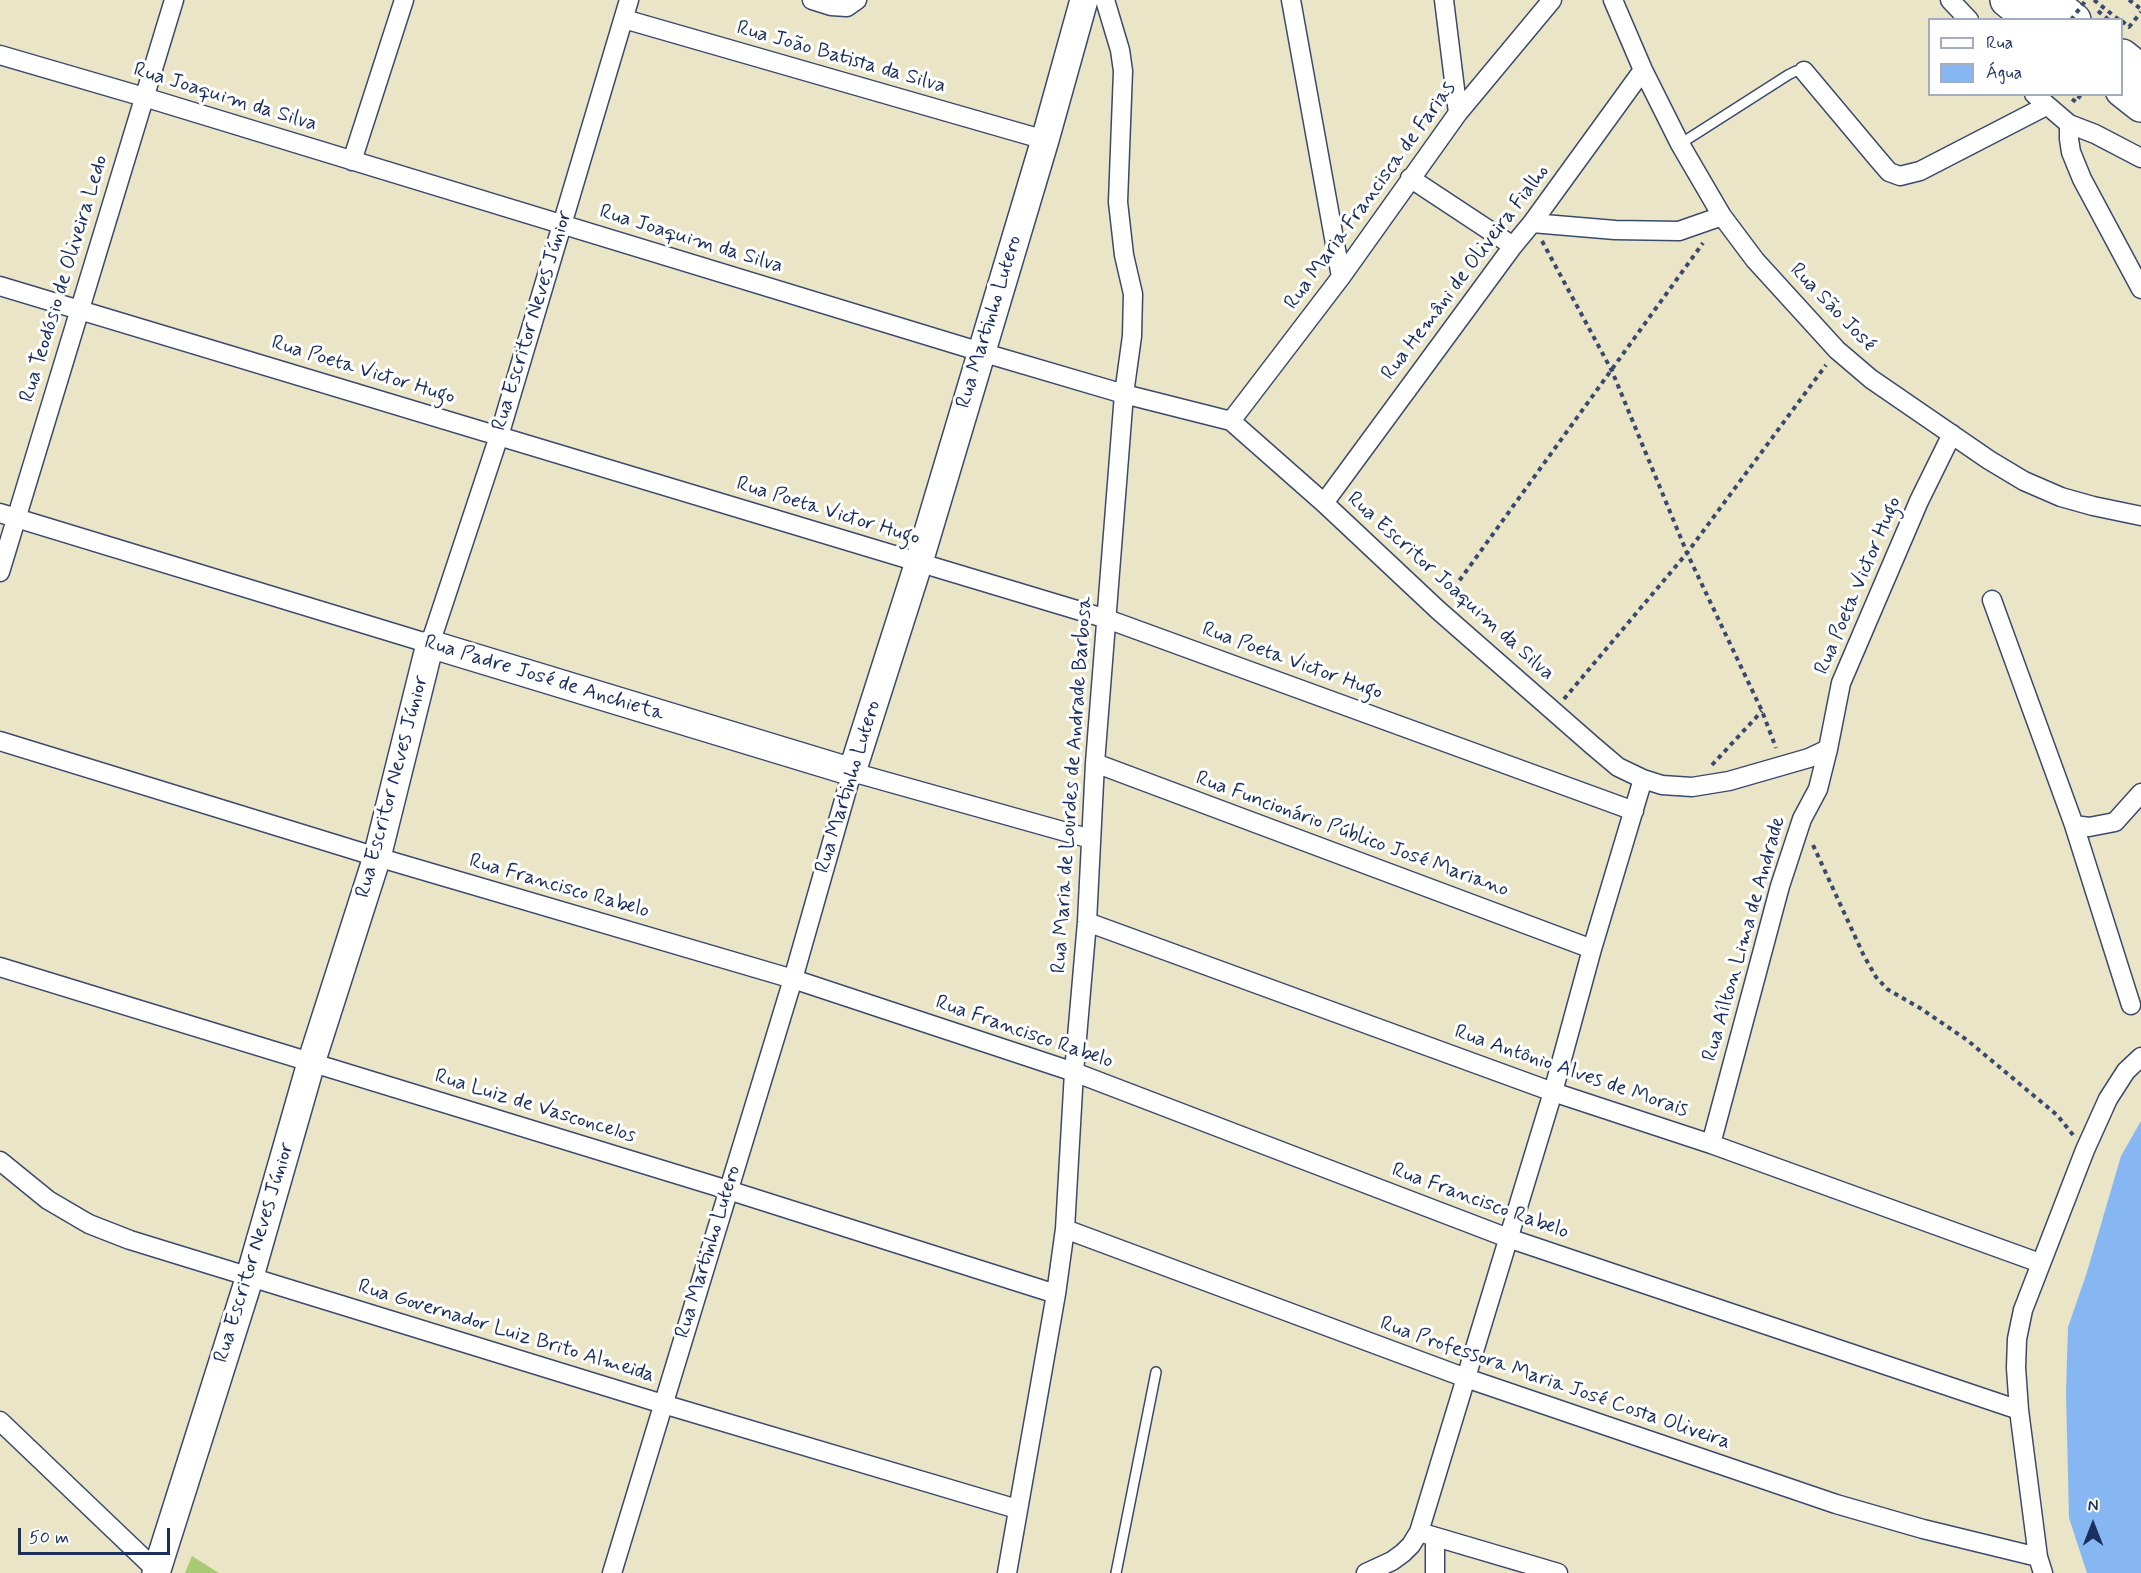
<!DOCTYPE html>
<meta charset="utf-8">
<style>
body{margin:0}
#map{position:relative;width:2141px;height:1573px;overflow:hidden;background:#ebe5c7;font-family:Mynerve,sans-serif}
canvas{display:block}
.legend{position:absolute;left:1928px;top:18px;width:195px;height:78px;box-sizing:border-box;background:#fff;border:2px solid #a4acbf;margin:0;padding:8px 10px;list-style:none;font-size:18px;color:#1b2f5e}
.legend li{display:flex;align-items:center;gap:12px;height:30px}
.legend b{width:30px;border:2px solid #a4acbf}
.north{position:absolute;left:2063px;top:1495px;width:60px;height:60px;-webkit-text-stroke:4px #fff;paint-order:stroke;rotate:0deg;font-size:16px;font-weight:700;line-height:24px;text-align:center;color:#1b2f5e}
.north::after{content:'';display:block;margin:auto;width:21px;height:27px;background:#1b2f5e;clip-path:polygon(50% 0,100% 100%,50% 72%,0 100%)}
.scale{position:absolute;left:18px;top:1528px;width:152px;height:27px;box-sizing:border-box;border:3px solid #1b2f5e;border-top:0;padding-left:8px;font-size:18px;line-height:21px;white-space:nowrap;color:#1b2f5e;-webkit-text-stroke:4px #fff;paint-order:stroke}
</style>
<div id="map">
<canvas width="2141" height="1573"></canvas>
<ul class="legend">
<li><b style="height:8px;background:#fff"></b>Rua</li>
<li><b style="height:16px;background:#86b7f2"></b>Água</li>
</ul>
<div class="north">N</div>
<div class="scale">50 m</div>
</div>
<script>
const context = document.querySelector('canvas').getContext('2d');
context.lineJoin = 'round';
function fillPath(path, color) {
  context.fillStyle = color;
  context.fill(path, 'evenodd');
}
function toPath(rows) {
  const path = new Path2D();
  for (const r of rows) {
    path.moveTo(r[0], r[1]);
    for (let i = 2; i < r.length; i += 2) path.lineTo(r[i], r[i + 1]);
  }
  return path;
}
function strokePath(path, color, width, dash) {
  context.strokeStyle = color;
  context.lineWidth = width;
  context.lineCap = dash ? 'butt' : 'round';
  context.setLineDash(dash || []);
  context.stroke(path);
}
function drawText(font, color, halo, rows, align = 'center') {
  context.font = font + ' Mynerve,sans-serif';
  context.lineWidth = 6;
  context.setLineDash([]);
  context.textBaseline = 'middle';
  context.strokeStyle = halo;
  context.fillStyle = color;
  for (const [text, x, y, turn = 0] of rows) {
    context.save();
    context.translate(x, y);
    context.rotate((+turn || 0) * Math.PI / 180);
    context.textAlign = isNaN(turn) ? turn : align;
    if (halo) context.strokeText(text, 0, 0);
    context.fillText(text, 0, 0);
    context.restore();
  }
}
fillPath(toPath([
 [192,1556,219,1573,185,1573]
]), '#a7ca73');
fillPath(toPath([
 [2141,1121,2141,1573,2087,1573,2069,1518,2066,1392,2068,1327,2087,1272,2121,1156]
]), '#86b7f2');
const lane = toPath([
 [1680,144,1788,75,1796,71,1804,71],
 [1116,1573,1156,1372]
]);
const street = toPath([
 [812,0,831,6,847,7,857,0],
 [1291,0,1341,277],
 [1444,0,1458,113],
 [1613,0,1643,70,1680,144,1722,216,1755,260,1837,350,1871,379,1989,460,2024,481,2061,497,2093,506,2141,516],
 [1950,0,1969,20],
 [624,19,1045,140],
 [0,55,144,97,981,352,1124,394,1231,421,1324,503,1438,610,1592,745,1618,767,1643,779,1662,785,1692,787,1729,781,1809,758,1828,749,1841,683,1919,501,1952,434],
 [1804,71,1877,158,1889,172,1900,176,1920,171,2046,106],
 [2034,94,2069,124,2095,134,2141,158],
 [2069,124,2069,139,2071,152,2082,179,2141,289],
 [352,161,404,0],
 [1410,178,1513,246],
 [1532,223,1615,230,1679,231,1722,216],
 [0,286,1107,619,1634,811],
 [1231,421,1341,277,1458,113,1552,0],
 [1324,503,1513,246,1532,223,1643,70],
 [0,513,430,644,499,436,629,0],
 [0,572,174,0],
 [1992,600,2074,825,2089,827,2115,822,2141,793],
 [0,741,377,857,793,979,1074,1072,1508,1238,2019,1410],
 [1095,763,1592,949],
 [2074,825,2131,1005],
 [1087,922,1553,1092,1711,1144,2040,1263],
 [0,967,728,1190,1056,1294],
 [1711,1144,1780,886,1802,819,1818,789,1828,749],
 [0,1161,48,1200,89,1224,130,1240,663,1404,1017,1509],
 [1065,1229,1466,1378,1836,1504,1923,1529,2038,1557],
 [0,1421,156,1570],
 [1419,1532,1558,1573],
 [1435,1538,1435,1573],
 [612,1573,793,979,852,772,1091,839],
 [1007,1573,1056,1294,1065,1229,1074,1072,1087,922,1095,763,1124,394,1132,336,1133,294,1124,255,1118,202,1123,71,1120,50,1105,0],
 [1366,1573,1392,1561,1403,1553,1411,1545,1419,1532,1553,1092,1592,949,1643,779],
 [2043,1573,2038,1557,2019,1410,2016,1368,2017,1339,2023,1310,2085,1150,2108,1099,2126,1071,2141,1057]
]);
const secondary = toPath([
 [156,1573,250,1276,311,1063,377,857,430,644,852,772,919,562,1045,140,1084,0]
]);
const highway = toPath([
 [2007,0,2032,20],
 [2049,0,2074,20],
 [2122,56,2141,71],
 [2122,90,2141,105]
]);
strokePath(lane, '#3a4a6e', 12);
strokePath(street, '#3a4a6e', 21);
strokePath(secondary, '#3a4a6e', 30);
strokePath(highway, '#3a4a6e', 36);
strokePath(toPath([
 [2094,0,2119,20],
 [2129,0,2141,9],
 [2098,11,2109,20],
 [2122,21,2129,27,2141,12],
 [2072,99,2076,102,2081,94],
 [1542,241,1612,371,1687,553,1762,711,1776,748],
 [1449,595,1703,243],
 [1564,699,1687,553,1826,365],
 [1712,765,1762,711],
 [1813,845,1864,956,1876,977,1887,989,1920,1008,1967,1040,2057,1115,2073,1135]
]), '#3a4a6e', 4, [4.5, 4.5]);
strokePath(lane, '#fff', 9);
strokePath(street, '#fff', 18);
strokePath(secondary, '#fff', 27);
strokePath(highway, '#fff', 33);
strokePath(toPath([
 [2071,20,2086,0]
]), '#3a4a6e', 4, [4.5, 4.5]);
drawText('21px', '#1b2f5e', '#fff', [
 ["Rua João Batista da Silva",841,58,16],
 ["Rua Joaquim da Silva",225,98,17],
 ["Rua Maria Francisca de Farias",1371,196,-54],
 ["Rua Joaquim da Silva",691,240,17],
 ["Rua Hemâni de Oliveira Fialho",1466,273,-53],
 ["Rua Teodósio de Oliveira Ledo",65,279,-73],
 ["Rua São José",1832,308,46],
 ["Rua Escritor Neves Júnior",533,321,-73],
 ["Rua Martinho Lutero",990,322,-73],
 ["Rua Poeta Victor Hugo",363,371,17],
 ["Rua Poeta Victor Hugo",828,512,17],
 ["Rua Poeta Victor Hugo",1859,586,-67],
 ["Rua Escritor Joaquim da Silva",1450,587,42],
 ["Rua Poeta Victor Hugo",1292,662,20],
 ["Rua Padre José de Anchieta",544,679,17],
 ["Rua Maria de Lourdes de Andrade Barbosa",1073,785,-86],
 ["Rua Escritor Neves Júnior",393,787,-75],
 ["Rua Martinho Lutero",849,787,-73],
 ["Rua Funcionário Público José Mariano",1352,835,20],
 ["Rua Francisco Rabelo",559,887,16],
 ["Rua Aílton Lima de Andrade",1745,939,-74],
 ["Rua Francisco Rabelo",1024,1033,19],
 ["Rua Antônio Alves de Morais",1571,1072,19],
 ["Rua Luiz de Vasconcelos",535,1107,17],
 ["Rua Francisco Rabelo",1480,1202,20],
 ["Rua Martinho Lutero",709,1252,-73],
 ["Rua Escritor Neves Júnior",255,1253,-73],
 ["Rua Governador Luiz Brito Almeida",506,1332,17],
 ["Rua Professora Maria José Costa Oliveira",1555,1384,19]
]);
</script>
